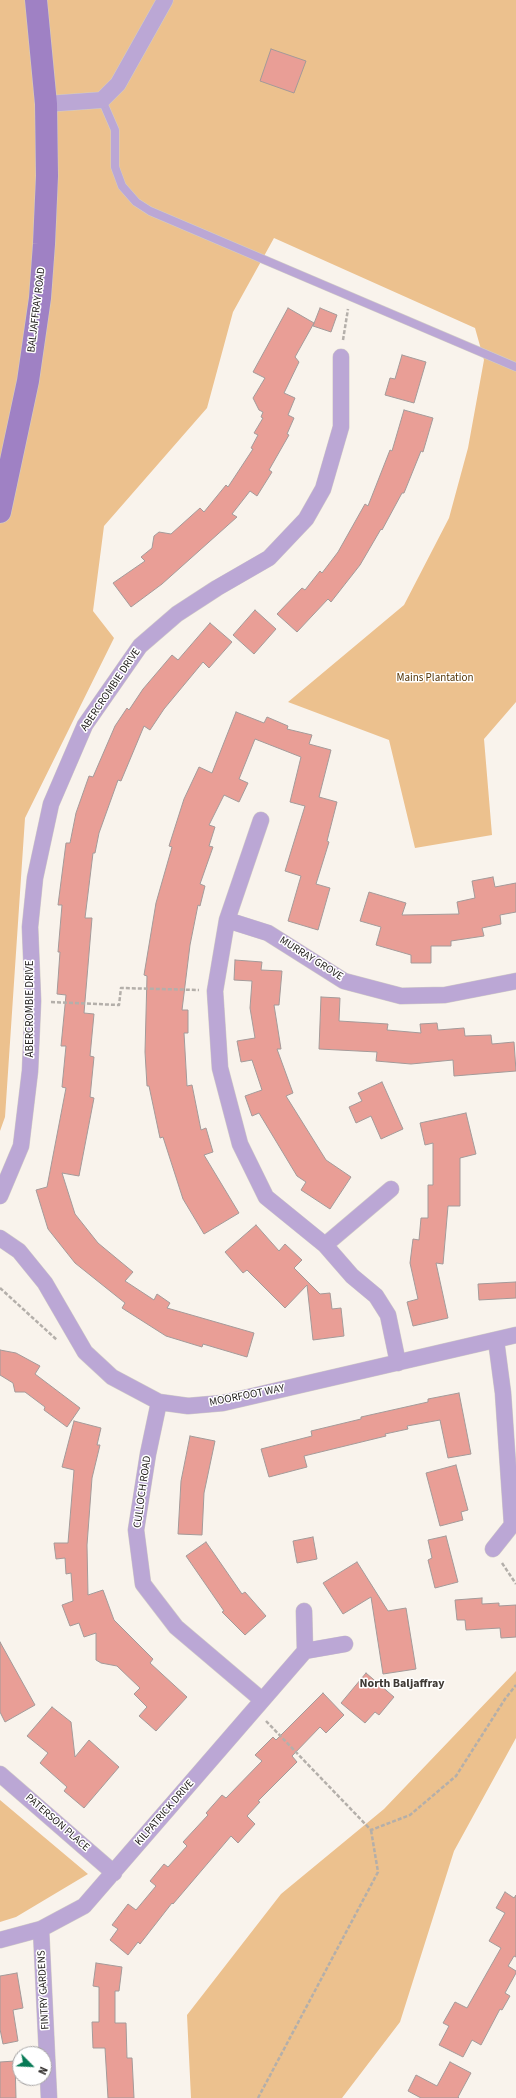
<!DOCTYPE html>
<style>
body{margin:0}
#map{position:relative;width:516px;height:2098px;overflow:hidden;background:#f9f3ec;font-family:"Source Sans 3",sans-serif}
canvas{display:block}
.north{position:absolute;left:12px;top:2046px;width:40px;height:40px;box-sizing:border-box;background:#fff;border:1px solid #a7a5a5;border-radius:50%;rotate:114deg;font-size:11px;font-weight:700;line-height:16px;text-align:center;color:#221f1d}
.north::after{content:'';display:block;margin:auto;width:14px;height:18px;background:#077a56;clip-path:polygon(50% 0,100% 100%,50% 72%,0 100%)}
</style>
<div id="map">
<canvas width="516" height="2098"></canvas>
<div class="north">N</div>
</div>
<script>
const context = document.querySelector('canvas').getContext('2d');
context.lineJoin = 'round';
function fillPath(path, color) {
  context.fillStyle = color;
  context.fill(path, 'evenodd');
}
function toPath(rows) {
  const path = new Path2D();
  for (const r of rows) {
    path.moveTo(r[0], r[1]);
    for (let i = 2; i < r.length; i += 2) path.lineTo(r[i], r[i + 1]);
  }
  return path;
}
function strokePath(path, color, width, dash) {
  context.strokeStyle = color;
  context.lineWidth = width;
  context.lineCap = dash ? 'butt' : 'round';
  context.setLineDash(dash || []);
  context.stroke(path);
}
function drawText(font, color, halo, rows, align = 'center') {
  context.font = font + ' "Source Sans 3",sans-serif';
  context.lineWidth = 3;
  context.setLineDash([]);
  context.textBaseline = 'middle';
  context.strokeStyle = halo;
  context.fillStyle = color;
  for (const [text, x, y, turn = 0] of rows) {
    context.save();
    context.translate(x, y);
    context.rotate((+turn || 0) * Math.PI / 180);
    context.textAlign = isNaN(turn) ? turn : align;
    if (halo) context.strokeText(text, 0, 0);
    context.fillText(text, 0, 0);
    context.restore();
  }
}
fillPath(toPath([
 [0,0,516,0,516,702,484,739,492,835,415,848,389,740,288,702,404,605,449,518,468,448,484,360,475,328,274,238,233,312,207,408,104,526,93,611,114,638,25,818,5,1117,0,1131],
 [516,1671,516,1738,454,1851,400,2022,342,2098,191,2098,187,2015,281,1894,384,1809],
 [0,1800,88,1874,16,1917,0,1922]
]), '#ecc18e');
const building = toPath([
 [271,49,306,61,294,93,260,81,271,49],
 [288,308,314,323,295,357,299,362,284,393,295,398,288,415,294,418,287,434,289,435,269,470,272,472,257,496,250,491,232,514,237,517,162,584,131,607,113,583,145,561,141,557,152,548,154,536,159,532,171,534,200,508,204,512,226,485,228,487,253,449,251,448,258,435,254,433,263,418,261,417,263,412,259,410,253,398,265,378,253,372,288,308],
 [320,308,337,315,331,332,313,326,320,308],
 [402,355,426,362,414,403,385,395,390,378,395,379,402,355],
 [404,410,433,418,423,452,421,451,404,493,402,493,382,530,381,529,360,565,331,602,328,599,297,632,277,614,302,588,305,590,320,571,322,573,338,552,365,504,368,506,390,450,392,451,404,410],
 [255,610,276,629,254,654,233,635,255,610],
 [210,623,232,642,209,668,203,662,164,709,150,730,144,726,121,781,118,780,99,833,95,853,93,853,85,918,92,918,84,1013,94,1014,90,1056,94,1057,90,1097,94,1098,79,1176,62,1173,75,1214,98,1243,133,1272,125,1281,154,1300,157,1294,170,1303,167,1308,254,1333,247,1357,203,1344,202,1347,166,1336,122,1308,125,1303,75,1263,48,1229,36,1190,47,1187,66,1088,62,1087,66,1046,61,1046,66,995,57,994,60,952,58,952,62,905,58,905,66,843,70,843,76,813,89,776,93,777,115,726,127,708,129,710,143,689,172,655,178,660,210,623],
 [236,712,264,723,267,717,288,726,287,729,312,735,309,744,331,750,319,797,337,802,327,841,329,842,316,884,330,888,318,930,288,921,301,876,285,871,305,806,290,802,301,757,255,739,239,779,248,783,239,802,224,795,209,825,215,827,209,846,213,847,200,884,205,886,200,906,198,905,190,945,182,1010,188,1010,188,1033,184,1033,187,1086,192,1085,201,1130,206,1128,213,1152,204,1155,239,1213,204,1234,183,1199,163,1137,160,1138,149,1086,147,1086,145,1052,147,976,144,975,156,903,172,847,169,846,184,799,199,767,212,773,236,712],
 [493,877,495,887,516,883,516,912,500,915,501,924,482,928,484,936,451,941,451,946,431,946,431,963,411,963,411,955,376,945,381,927,360,921,369,892,406,903,402,915,459,914,457,902,475,898,472,881,493,877],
 [235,960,262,962,261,970,282,971,279,1005,274,1005,281,1049,277,1049,293,1093,286,1096,326,1160,351,1177,330,1209,301,1190,306,1182,297,1176,259,1113,252,1116,245,1096,262,1090,252,1060,241,1062,237,1041,255,1038,250,1008,252,981,234,980,235,960],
 [321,997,340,998,339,1021,388,1024,387,1030,421,1033,420,1024,437,1023,438,1030,464,1028,465,1036,491,1035,492,1044,514,1042,516,1071,454,1076,453,1060,411,1064,376,1061,377,1052,319,1049,321,997],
 [382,1082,403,1129,381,1139,371,1116,356,1123,349,1107,362,1101,358,1093,382,1082],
 [466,1113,476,1154,460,1158,460,1206,448,1206,443,1264,436,1263,448,1318,413,1326,407,1302,418,1299,410,1263,413,1239,419,1240,421,1218,428,1218,428,1185,433,1185,433,1143,425,1145,420,1123,466,1113],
 [256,1225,279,1251,285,1244,302,1260,294,1268,320,1294,330,1293,332,1309,341,1308,344,1336,313,1340,307,1285,285,1308,247,1270,243,1273,225,1252,256,1225],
 [516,1282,516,1298,479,1300,478,1284,516,1282],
 [0,1350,16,1353,40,1366,35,1374,80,1408,67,1427,44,1410,45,1407,25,1392,15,1392,13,1383,0,1375,0,1350],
 [459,1393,471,1454,448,1458,440,1420,407,1426,408,1429,385,1434,386,1436,304,1456,307,1467,269,1477,261,1449,312,1436,311,1431,361,1419,361,1417,428,1402,428,1399,459,1393],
 [74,1421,101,1428,97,1445,100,1445,92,1478,87,1545,88,1595,103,1590,114,1620,153,1659,150,1663,187,1697,156,1731,139,1716,147,1707,134,1694,140,1688,117,1666,101,1663,96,1660,96,1633,84,1637,79,1623,70,1626,62,1605,73,1601,71,1573,66,1574,65,1558,56,1559,54,1543,68,1543,74,1470,62,1467,74,1421],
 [190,1436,215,1441,204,1493,202,1535,178,1534,181,1481,190,1436],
 [456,1465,468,1510,461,1512,463,1520,440,1526,426,1473,456,1465],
 [446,1536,458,1582,435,1588,428,1560,432,1558,428,1540,446,1536],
 [313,1537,317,1559,297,1563,293,1541,313,1537],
 [206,1542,242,1594,245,1592,266,1616,245,1635,222,1612,224,1611,186,1556,206,1542],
 [357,1562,388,1611,406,1608,416,1669,383,1674,371,1597,343,1614,323,1583,357,1562],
 [482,1598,482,1604,499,1603,499,1606,516,1605,516,1637,501,1638,500,1628,466,1630,465,1620,457,1620,455,1600,482,1598],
 [0,1642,35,1705,5,1722,0,1712,0,1642],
 [366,1673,394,1697,379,1715,375,1712,365,1723,341,1703,366,1673],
 [323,1693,344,1715,326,1733,320,1727,292,1756,297,1762,258,1801,260,1802,247,1816,255,1824,238,1843,231,1836,173,1904,172,1903,140,1944,138,1942,128,1955,110,1940,118,1929,112,1925,128,1904,136,1910,156,1886,150,1881,164,1864,168,1867,187,1846,183,1842,208,1815,206,1813,222,1795,226,1798,262,1761,255,1755,273,1737,276,1740,323,1693],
 [52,1707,71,1722,75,1757,89,1740,119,1767,84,1808,64,1791,67,1787,40,1763,48,1753,27,1736,52,1707],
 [505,1892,514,1898,516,1895,516,1957,514,1956,508,1966,516,1971,516,1973,505,1993,510,1996,502,2010,500,2009,481,2045,472,2040,463,2057,439,2045,449,2026,443,2023,455,2002,467,2008,501,1948,489,1941,505,1913,496,1908,505,1892],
 [96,1963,122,1967,119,1991,115,1991,115,2023,126,2023,127,2058,132,2058,134,2098,108,2098,105,2048,93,2048,92,2022,99,2022,99,1987,93,1986,96,1963],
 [17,1973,23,2008,13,2010,18,2041,3,2044,0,2029,0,1976,17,1973],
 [15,2061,16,2098,0,2098,0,2062,15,2061],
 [450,2062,471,2073,458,2097,459,2098,421,2098,408,2091,416,2075,437,2086,450,2062]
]);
fillPath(building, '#e99e96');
strokePath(building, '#a49a99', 1);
const service = toPath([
 [102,100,115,130,115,167,122,186,136,202,150,211,516,367]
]);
const minor = toPath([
 [46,104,102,100,118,84,165,0],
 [261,820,227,920,215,991,220,1068,240,1144,266,1197,325,1245,352,1276,376,1296,388,1315,398,1363],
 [227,920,268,933,344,981,401,996,445,995,516,981],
 [0,1196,21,1146,30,1071,33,1001,30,927,35,878,51,804,85,725,140,646,177,614,217,588,269,558,306,519,323,489,341,427,341,357],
 [0,1238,19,1251,45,1283,85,1352,112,1377,159,1402,188,1406,223,1403,516,1335],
 [325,1245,391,1189],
 [159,1402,148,1454,136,1530,143,1584,176,1627,262,1700],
 [493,1549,512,1525,503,1393,496,1340],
 [304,1611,305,1651],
 [0,1774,114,1873],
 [41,1929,49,2098],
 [0,1940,41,1929,84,1906,305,1651,345,1644]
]);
const secondary = toPath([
 [0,512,28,381,40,298,44,244,47,176,46,104,36,0]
]);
strokePath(service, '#d2cdc7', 9);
strokePath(minor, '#d2cdc7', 17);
strokePath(secondary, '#d2cdc7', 23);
strokePath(toPath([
 [343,340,348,309],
 [51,1002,119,1005,121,988,199,990],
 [0,1288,57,1340],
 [502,1563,516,1584],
 [266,1721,371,1830,410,1815,456,1776,505,1699,516,1685],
 [258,2098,378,1872,371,1830]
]), '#b4afaa', 2.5, [4, 2]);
strokePath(service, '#bba7d5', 8);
strokePath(minor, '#bba7d5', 16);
strokePath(secondary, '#9f81c4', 22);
drawText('11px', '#221f1d', '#fff', [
 ["BALJAFFRAY ROAD",37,310,-83],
 ["ABERCROMBIE DRIVE",111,690,-56],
 ["MURRAY GROVE",311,959,32],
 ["ABERCROMBIE DRIVE",31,1009,-90],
 ["MOORFOOT WAY",247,1396,-11],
 ["CULLOCH ROAD",143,1492,-82],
 ["KILPATRICK DRIVE",165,1813,-49],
 ["PATERSON PLACE",57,1823,41],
 ["FINTRY GARDENS",44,1990,-93]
]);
drawText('11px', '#523304', '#fff', [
 ["Mains Plantation",435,679]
]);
drawText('bold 12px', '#3e3934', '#fff', [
 ["North Baljaffray",402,1684]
]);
</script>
